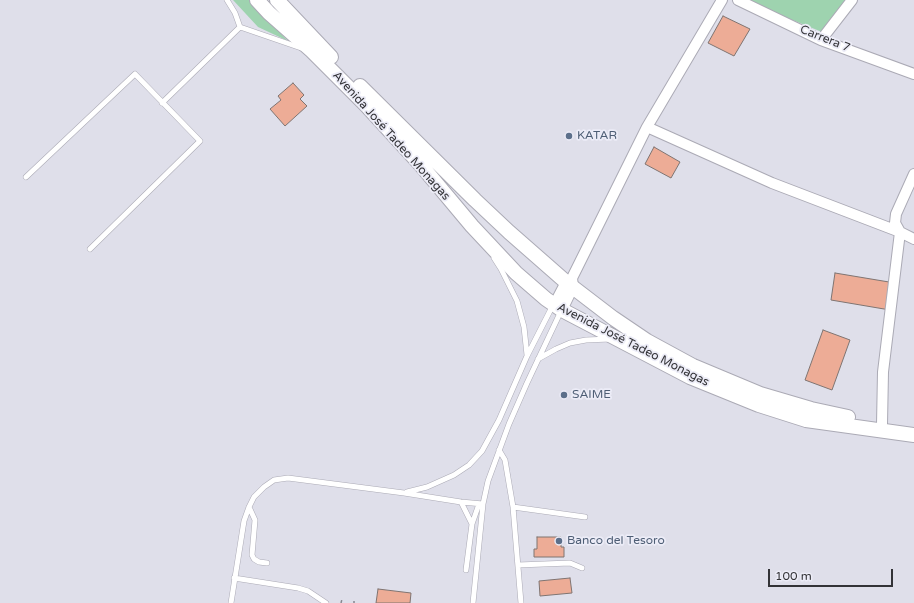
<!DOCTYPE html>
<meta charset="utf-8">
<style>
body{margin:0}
#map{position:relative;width:914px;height:603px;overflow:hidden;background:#dfdfea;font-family:"Varela Round",sans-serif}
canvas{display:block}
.scale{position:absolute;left:768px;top:569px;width:125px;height:18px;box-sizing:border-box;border:2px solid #333337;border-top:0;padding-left:5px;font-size:12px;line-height:14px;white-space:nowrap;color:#333337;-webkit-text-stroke:3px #ececf7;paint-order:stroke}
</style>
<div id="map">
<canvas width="914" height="603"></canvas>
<div class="scale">100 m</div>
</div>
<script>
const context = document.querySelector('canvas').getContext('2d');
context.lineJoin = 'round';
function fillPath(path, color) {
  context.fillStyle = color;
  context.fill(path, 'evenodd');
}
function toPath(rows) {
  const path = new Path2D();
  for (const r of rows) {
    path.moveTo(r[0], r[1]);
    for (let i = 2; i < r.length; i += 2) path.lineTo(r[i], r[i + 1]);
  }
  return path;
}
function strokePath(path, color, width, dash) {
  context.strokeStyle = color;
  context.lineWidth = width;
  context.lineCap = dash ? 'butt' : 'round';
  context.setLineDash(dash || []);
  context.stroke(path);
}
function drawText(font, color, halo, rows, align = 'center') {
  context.font = font + ' "Varela Round",sans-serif';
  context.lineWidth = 3.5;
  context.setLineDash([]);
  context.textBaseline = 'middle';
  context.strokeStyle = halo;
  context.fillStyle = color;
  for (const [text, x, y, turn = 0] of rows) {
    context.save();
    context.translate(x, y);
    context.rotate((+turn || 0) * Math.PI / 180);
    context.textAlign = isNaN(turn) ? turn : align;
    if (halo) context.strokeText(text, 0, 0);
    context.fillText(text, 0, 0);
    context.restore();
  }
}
fillPath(toPath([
 [233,0,249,0,288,41,258,27],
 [743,0,856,0,827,34]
]), '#9ed3af');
const building = toPath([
 [723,16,750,29,734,56,708,43,723,16],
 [293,83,304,95,300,99,307,106,285,126,270,109,281,100,278,96,293,83],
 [654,147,680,162,671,178,645,164,654,147],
 [835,273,895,283,890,310,831,300,835,273],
 [823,330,850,340,832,390,805,380,823,330],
 [537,537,561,537,561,547,564,547,564,557,534,557,534,549,537,549,537,537],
 [570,578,572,593,540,596,539,581,570,578],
 [378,589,411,593,410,603,376,603,378,589]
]);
fillPath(building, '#edac96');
strokePath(building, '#7f7471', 1);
const lane = toPath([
 [227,0,235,13,240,27,301,48],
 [162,103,240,27],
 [26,177,135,74,200,141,90,249],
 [494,258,501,269,517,301,524,327,527,355],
 [538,359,556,349,570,343,586,340,610,339],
 [499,450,505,460,513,507,521,603],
 [407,492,427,487,454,475,469,465,482,451,499,420,527,356,553,305],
 [461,502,472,524],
 [249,507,255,520,252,555,254,559,259,562,267,563],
 [513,507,585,517],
 [518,565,570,563,582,568],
 [466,570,472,524,479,504],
 [234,578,298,588,308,591,326,603],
 [231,603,244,521,249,507,254,497,264,487,274,480,288,478,404,493,461,502,483,504],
 [473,603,483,504,488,481,509,424,527,383,561,311]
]);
const street = toPath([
 [738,0,821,40,914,74],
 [821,40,852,0],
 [647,127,772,183,900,232,914,239],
 [554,305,566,282,571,279],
 [562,310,573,287,572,278,578,266,647,127,722,0],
 [882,424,883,372,900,232,895,223,896,214,914,174]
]);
const secondary = toPath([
 [257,0,269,13,312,51,366,105,421,165,472,226,516,273,546,299,562,310,690,377,759,405,806,420,914,435],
 [277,0,331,57],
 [360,86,475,200,509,232,566,282,613,318,647,341,693,366,760,394,811,409,848,417]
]);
strokePath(lane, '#abaab5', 6);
strokePath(street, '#abaab5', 12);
strokePath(secondary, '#abaab5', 16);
strokePath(toPath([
 [341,603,342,599],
 [354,603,354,601]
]), '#87878f', 1.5, [3, 3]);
strokePath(lane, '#fff', 5);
strokePath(street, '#fff', 10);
strokePath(secondary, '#fff', 14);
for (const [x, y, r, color] of [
 [569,136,4,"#5c6f8a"],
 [564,395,4,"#5c6f8a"],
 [559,541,4,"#5c6f8a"]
]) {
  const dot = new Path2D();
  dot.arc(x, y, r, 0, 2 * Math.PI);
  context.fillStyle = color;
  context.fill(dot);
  strokePath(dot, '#ececf7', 1.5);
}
drawText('12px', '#333337', '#ececf7', [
 ["Carrera 7",825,39,22],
 ["Avenida José Tadeo Monagas",391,136,48],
 ["Avenida José Tadeo Monagas",633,345,27]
]);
drawText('12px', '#4e5e75', '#ececf7', [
 ["KATAR",577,136],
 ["SAIME",572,395],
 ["Banco del Tesoro",567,541]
], 'left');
</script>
